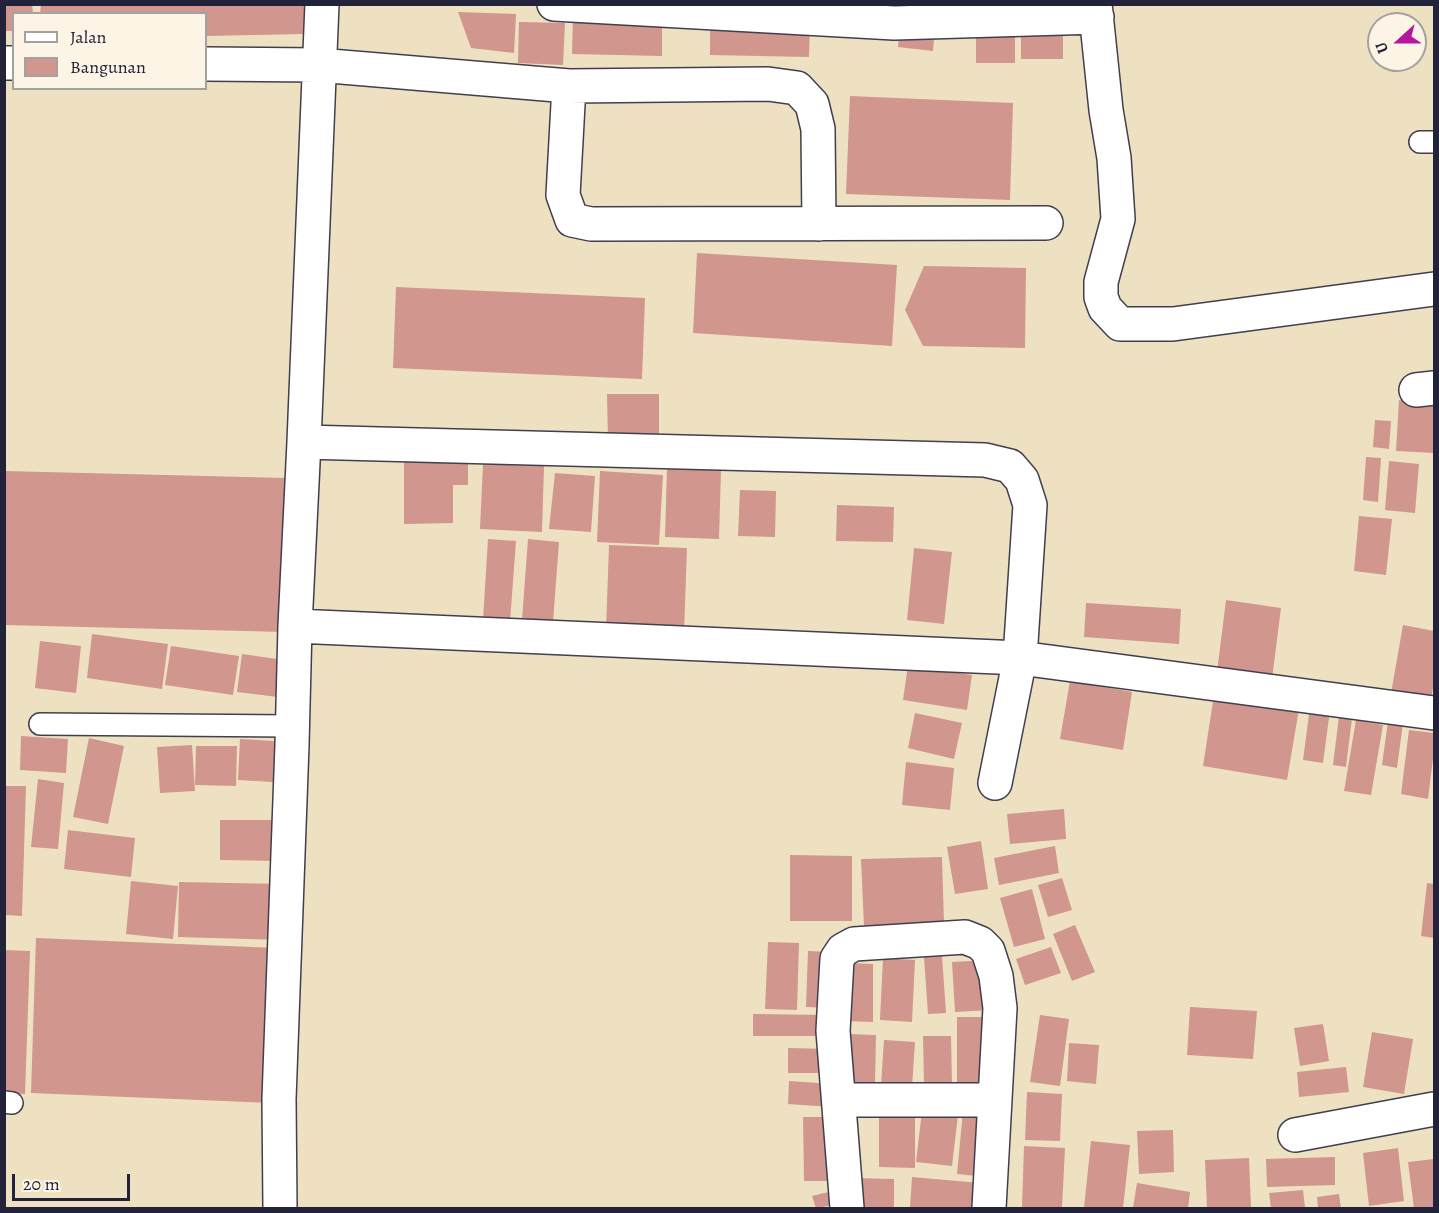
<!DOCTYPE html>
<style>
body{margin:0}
#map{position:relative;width:1439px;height:1213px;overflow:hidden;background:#eee1c1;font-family:Alegreya,serif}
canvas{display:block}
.frame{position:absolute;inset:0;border:6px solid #22223b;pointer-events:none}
.legend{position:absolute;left:12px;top:12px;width:195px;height:78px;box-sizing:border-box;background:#fcf5e5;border:2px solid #a5a1a1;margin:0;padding:8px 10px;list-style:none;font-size:18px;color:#22223b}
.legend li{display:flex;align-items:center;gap:12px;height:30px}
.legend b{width:30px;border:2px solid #a5a1a1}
.north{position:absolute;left:1367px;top:12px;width:60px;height:60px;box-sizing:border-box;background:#fcf5e5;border:2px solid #a5a1a1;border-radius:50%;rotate:249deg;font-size:16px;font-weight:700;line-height:24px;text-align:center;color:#22223b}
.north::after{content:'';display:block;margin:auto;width:21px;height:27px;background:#b5179e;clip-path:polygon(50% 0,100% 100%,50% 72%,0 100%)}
.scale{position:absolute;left:12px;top:1174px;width:118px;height:27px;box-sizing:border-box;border:3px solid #22223b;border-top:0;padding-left:8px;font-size:18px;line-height:21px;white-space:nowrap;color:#22223b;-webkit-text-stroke:4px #fcf5e5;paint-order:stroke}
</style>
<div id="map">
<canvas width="1439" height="1213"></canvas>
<div class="frame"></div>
<ul class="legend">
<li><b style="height:8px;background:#fff"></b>Jalan</li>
<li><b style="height:16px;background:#d1968d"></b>Bangunan</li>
</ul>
<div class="north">U</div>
<div class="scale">20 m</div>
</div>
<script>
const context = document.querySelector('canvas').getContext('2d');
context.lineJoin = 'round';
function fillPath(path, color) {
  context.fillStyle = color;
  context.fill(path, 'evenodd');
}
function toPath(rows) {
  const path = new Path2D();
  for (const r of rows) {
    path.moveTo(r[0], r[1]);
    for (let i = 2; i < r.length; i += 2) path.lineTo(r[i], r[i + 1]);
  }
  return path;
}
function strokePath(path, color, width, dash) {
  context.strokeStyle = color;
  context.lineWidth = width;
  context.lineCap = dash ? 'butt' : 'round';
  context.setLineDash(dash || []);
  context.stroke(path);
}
fillPath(toPath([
 [4,4,32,4,33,14,14,14,14,31,4,31],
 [41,4,305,4,304,34,206,36,206,14,40,14],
 [573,11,662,13,662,56,572,54],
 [458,12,516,14,514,53,471,48],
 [519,22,565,23,563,65,518,63],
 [710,22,810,23,809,57,710,55],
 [900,25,935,28,933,51,898,47],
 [976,31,1015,32,1015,63,976,63],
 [1021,34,1063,34,1063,59,1021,59],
 [850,96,1013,103,1010,200,846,194],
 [697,253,897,265,892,346,693,333],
 [924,266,1026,268,1025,348,923,346,905,310],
 [396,287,645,298,642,379,393,368],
 [607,394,659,394,659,441,608,441],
 [1399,400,1434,403,1434,453,1396,451],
 [1375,420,1391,421,1389,449,1373,447],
 [468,456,468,485,453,485,453,523,404,524,404,457],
 [1366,457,1381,458,1378,502,1363,500],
 [1389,461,1419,464,1415,513,1385,510],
 [483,464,544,466,542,532,480,529],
 [667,468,721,470,719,539,665,537],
 [4,471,287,478,284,632,4,625],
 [600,471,663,475,659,545,597,542],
 [555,473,595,476,591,532,549,529],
 [740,490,776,491,775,537,738,536],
 [837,505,894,507,893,542,836,541],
 [1359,516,1392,519,1386,575,1354,571],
 [488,539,516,541,510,622,483,620],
 [528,539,559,542,553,622,522,620],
 [609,545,687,548,684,633,606,630],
 [914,548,952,552,944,624,907,620],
 [1226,600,1281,608,1272,679,1217,672],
 [1086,603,1181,609,1179,644,1084,637],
 [1403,625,1434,631,1434,680,1430,707,1390,699],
 [92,634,168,644,162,689,87,678],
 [40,641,81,646,76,693,35,688],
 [171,646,239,656,233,695,165,685],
 [242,654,291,661,286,698,237,692],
 [908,665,972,675,967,710,903,700],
 [1070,681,1132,692,1123,750,1060,739],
 [1214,695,1299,709,1287,780,1203,766],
 [1310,707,1330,710,1323,763,1303,760],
 [915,713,962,723,954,759,908,748],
 [1339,716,1352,718,1346,767,1333,765],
 [1356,720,1383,725,1371,795,1344,791],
 [1388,721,1403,723,1397,768,1382,765],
 [1409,730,1434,733,1434,750,1428,799,1401,794],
 [21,736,68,739,66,773,20,770],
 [89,738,124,746,108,824,73,817],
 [240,739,291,742,289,783,238,780],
 [192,745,195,791,160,793,157,747],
 [196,746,237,746,236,786,195,785],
 [906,762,954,768,950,810,902,805],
 [38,779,64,783,58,849,31,847],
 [4,786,26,786,22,916,4,915],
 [1064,809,1066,839,1010,844,1007,814],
 [220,820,281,820,281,861,220,860],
 [68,830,135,838,131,877,64,869],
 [981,841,988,889,955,894,947,847],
 [1055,846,1059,873,999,885,994,858],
 [790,855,852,856,852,921,790,921],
 [942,857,944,924,864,926,861,859],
 [1062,878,1072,910,1048,917,1038,885],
 [131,881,178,886,173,939,126,934],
 [179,882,283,884,282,940,178,937],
 [1427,883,1434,884,1434,938,1421,936],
 [1032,889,1045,939,1014,947,1000,898],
 [1075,925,1095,972,1072,981,1053,934],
 [36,938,276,948,271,1103,31,1093],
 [768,942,799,943,797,1010,765,1009],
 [1051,947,1061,973,1025,985,1016,959],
 [4,950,30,951,25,1094,4,1093],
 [808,951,835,952,834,1008,806,1007],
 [942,956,946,1013,928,1014,924,957],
 [883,958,915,960,912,1022,880,1020],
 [987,960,990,1010,955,1012,952,962],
 [843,963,873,964,873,1022,842,1021],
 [1190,1007,1257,1011,1253,1059,1187,1055],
 [753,1014,827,1015,827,1036,753,1036],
 [1040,1015,1069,1019,1060,1086,1030,1082],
 [957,1017,992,1017,992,1082,957,1082],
 [1323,1024,1329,1061,1300,1066,1294,1028],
 [1372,1032,1413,1039,1404,1094,1363,1087],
 [848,1034,876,1035,875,1084,847,1084],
 [923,1036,951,1036,952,1084,924,1084],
 [884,1040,915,1042,912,1087,881,1085],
 [1069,1043,1099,1045,1096,1084,1067,1081],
 [788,1048,829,1049,829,1073,788,1073],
 [1346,1067,1349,1092,1299,1097,1297,1072],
 [789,1081,833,1084,831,1107,788,1104],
 [1027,1092,1062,1094,1060,1141,1025,1140],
 [879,1106,915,1106,915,1168,879,1167],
 [922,1111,958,1115,952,1166,916,1162],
 [963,1111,993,1115,987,1177,957,1174],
 [803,1117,838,1117,838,1181,804,1181],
 [1173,1130,1174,1172,1139,1174,1137,1131],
 [1091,1141,1130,1145,1123,1208,1084,1208],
 [1024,1146,1065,1148,1062,1208,1022,1208],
 [1398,1148,1404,1201,1369,1206,1363,1153],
 [1335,1157,1335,1185,1267,1187,1266,1159],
 [1249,1158,1251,1208,1207,1208,1205,1160],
 [1434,1159,1434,1208,1414,1208,1408,1162],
 [912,1177,980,1183,978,1208,910,1208],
 [853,1178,894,1179,894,1208,853,1208],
 [1137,1183,1190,1192,1188,1208,1133,1208],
 [837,1190,840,1204,816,1208,812,1196],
 [1303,1190,1305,1208,1271,1208,1269,1193],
 [1339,1194,1341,1208,1318,1208,1317,1197]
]), '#d1968d');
const lane = toPath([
 [1420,142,1434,142],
 [40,724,292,726],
 [4,1102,12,1103]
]);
const street = toPath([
 [554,4,894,23,1097,17],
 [1095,4,1106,110,1114,158,1118,219,1101,282,1101,297,1105,308,1120,324,1173,324,1434,289],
 [4,63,14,63],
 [206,64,318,65,569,86,768,84,797,88,812,104,818,129,819,224],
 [569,86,563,195,572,220,591,224,1046,223],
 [1416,390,1434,388],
 [304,442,985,460,1010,466,1022,480,1030,505,1020,658,995,783],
 [295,626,1020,658,1434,713],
 [839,1100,995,1100],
 [1295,1135,1434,1109],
 [280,1208,279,1099,292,745,295,626,304,442,322,4],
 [847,1208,833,1031,837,959,843,950,854,944,965,937,980,943,988,951,996,976,1000,1008,989,1208]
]);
strokePath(lane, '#413f4f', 24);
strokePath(street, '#413f4f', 36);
strokePath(lane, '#fff', 21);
strokePath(street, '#fff', 33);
</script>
